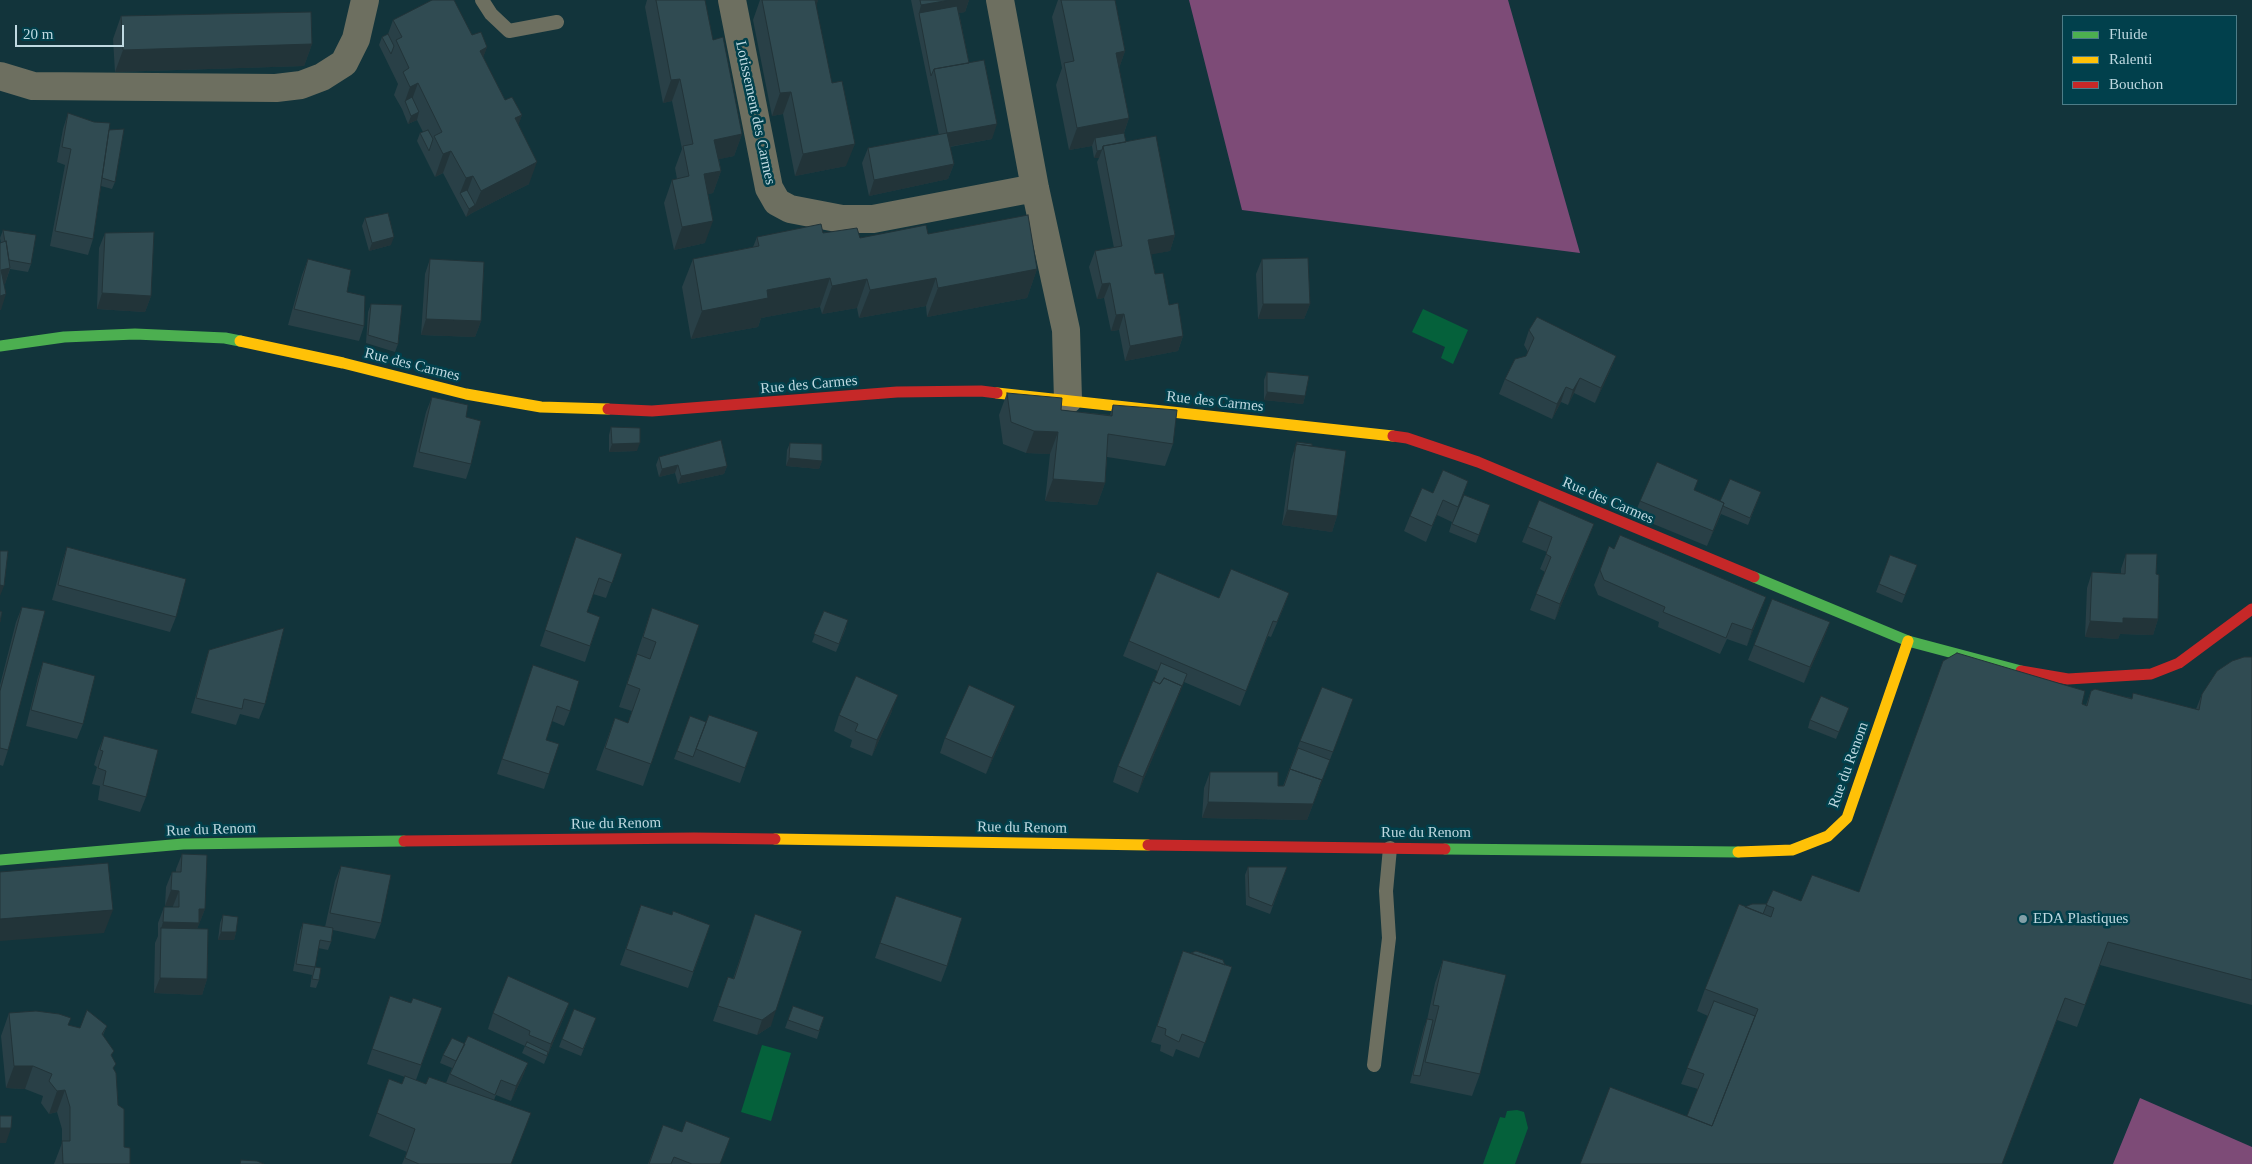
<!DOCTYPE html>
<style>
body{margin:0}
#map{position:relative;width:2252px;height:1164px;overflow:hidden;background:#12343b;font-family:Georgia,serif}
canvas{display:block}
.legend{position:absolute;left:2062px;top:15px;width:175px;height:90px;box-sizing:border-box;background:#01404c;border:1px solid #4d7d88;margin:0;padding:6px 9px;list-style:none;font-size:15px;color:#bfd9e1}
.legend li{display:flex;align-items:center;gap:10px;height:25px}
.legend b{width:25px;border:1px solid #4d7d88}
.scale{position:absolute;left:15px;top:25px;width:109px;height:22px;box-sizing:border-box;border:2px solid #bfd9e1;border-top:0;padding-left:6px;font-size:15px;line-height:18px;white-space:nowrap;color:#bfd9e1;-webkit-text-stroke:4px #01404c;paint-order:stroke}
</style>
<div id="map">
<canvas width="2252" height="1164"></canvas>
<ul class="legend">
<li><b style="height:6px;background:#4caf50"></b>Fluide</li>
<li><b style="height:6px;background:#ffc107"></b>Ralenti</li>
<li><b style="height:6px;background:#c62828"></b>Bouchon</li>
</ul>
<div class="scale">20 m</div>
</div>
<script>
const context = document.querySelector('canvas').getContext('2d');
context.lineJoin = 'round';
function fillPath(path, color) {
  context.fillStyle = color;
  context.fill(path, 'evenodd');
}
function toPath(rows) {
  const path = new Path2D();
  for (const r of rows) {
    path.moveTo(r[0], r[1]);
    for (let i = 2; i < r.length; i += 2) path.lineTo(r[i], r[i + 1]);
  }
  return path;
}
function strokePath(path, color, width, dash) {
  context.strokeStyle = color;
  context.lineWidth = width;
  context.lineCap = dash ? 'butt' : 'round';
  context.setLineDash(dash || []);
  context.stroke(path);
}
function drawText(font, color, halo, rows, align = 'center') {
  context.font = font + ' Georgia,serif';
  context.lineWidth = 5;
  context.setLineDash([]);
  context.textBaseline = 'middle';
  context.strokeStyle = halo;
  context.fillStyle = color;
  for (const [text, x, y, turn = 0] of rows) {
    context.save();
    context.translate(x, y);
    context.rotate((+turn || 0) * Math.PI / 180);
    context.textAlign = isNaN(turn) ? turn : align;
    if (halo) context.strokeText(text, 0, 0);
    context.fillText(text, 0, 0);
    context.restore();
  }
}
fillPath(toPath([
 [1189,0,1508,0,1580,253,1242,210],
 [2140,1098,2252,1147,2252,1164,2113,1164]
]), '#7d4b77');
fillPath(toPath([
 [1423,309,1468,330,1453,364,1441,358,1445,347,1412,332],
 [762,1045,791,1053,771,1121,741,1112],
 [1517,1110,1524,1112,1528,1128,1515,1164,1483,1164,1500,1117,1505,1118,1507,1111]
]), '#05613b');
strokePath(toPath([
 [482,0,491,14,509,31,557,22],
 [1374,1065,1389,938,1386,891,1390,848]
]), '#6d6f60', 14);
strokePath(toPath([
 [732,0,769,188,777,202,790,209,842,219,873,219,1035,188],
 [1000,0,1035,188,1066,330,1068,400],
 [0,76,33,86,276,88,301,85,322,77,344,63,356,39,365,0]
]), '#6d6f60', 28);
strokePath(toPath([
 [0,346,64,337,135,334,225,338,240,341],
 [1754,577,1908,641,2021,671],
 [1445,849,1738,852],
 [0,860,183,844,404,841]
]), '#4caf50', 11);
strokePath(toPath([
 [240,341,343,363,466,394,541,407,608,409],
 [997,393,1393,436],
 [775,839,1148,845],
 [1738,852,1792,850,1828,836,1847,818,1908,641]
]), '#ffc107', 11);
strokePath(toPath([
 [608,409,652,411,897,392,981,391,997,393],
 [1393,436,1407,438,1478,462,1754,577],
 [2021,671,2068,679,2151,674,2179,663,2252,609],
 [404,841,694,838,775,839],
 [1148,845,1445,849]
]), '#c62828', 11);
fillPath(toPath([
 [647,0,705,0,713,40,742,134,734,156,719,159,721,171,713,193,708,194,705,243,674,250,664,203,672,180,677,179,675,168,682,149,672,101,663,103,645,7],
 [760,0,818,0,816,6,846,166,795,176,783,114,772,116,753,20],
 [911,0,969,0,965,12,959,13,969,63,992,139,950,147,954,164,948,179,869,196,862,163,868,148,939,135],
 [1058,0,1115,0,1125,51,1119,68,1129,118,1124,133,1126,142,1175,235,1170,251,1151,254,1155,274,1183,336,1178,351,1125,361,1119,330,1111,331,1104,298,1097,299,1089,267,1095,251,1114,248,1097,162,1099,158,1094,158,1092,146,1069,150,1056,85,1062,68,1052,17],
 [121,16,312,44,304,66,115,72,113,39],
 [393,20,472,35,487,47,483,57,505,100,522,115,518,125,529,184,472,213,466,217,443,173,435,177,417,141,420,133,423,132,417,120,408,124,402,109,394,95,398,84,379,45,382,37,388,34],
 [68,113,109,130,115,182,112,189,101,186,93,239,88,255,50,246,65,165,57,162,63,129],
 [365,218,391,245,369,251,362,226],
 [3,230,31,264,28,272,10,269,5,284,4,284,1,310,0,310,0,243,1,243,0,238],
 [105,233,151,296,145,312,97,309,99,248],
 [823,233,860,238,928,234,1037,269,1027,298,927,317,926,306,859,318,857,308,822,314,820,307,761,318,758,327,691,339,682,287,693,259,753,247,757,237],
 [308,259,364,326,359,341,288,325,302,275],
 [430,259,481,321,475,337,421,335,425,274],
 [1262,259,1310,304,1304,319,1258,319,1256,274],
 [371,304,398,344,395,352,366,343,368,312],
 [1529,330,1616,356,1610,371,1595,403,1574,393,1568,405,1561,402,1552,419,1499,394,1505,379,1526,356,1528,352,1524,345],
 [1267,372,1305,396,1303,404,1264,400,1264,380],
 [1007,393,1061,410,1110,415,1113,405,1173,444,1165,466,1107,457,1105,483,1097,505,1045,501,1050,454,1026,453,1003,444,999,415],
 [432,397,466,417,471,464,466,479,413,467,426,412],
 [611,427,637,451,609,452,609,435],
 [1297,442,1312,446,1337,516,1332,532,1282,525,1291,460],
 [790,443,822,461,819,469,786,466,787,450],
 [659,457,727,466,724,474,678,484,675,473,659,477,656,465],
 [1468,481,1453,521,1490,505,1476,543,1449,532,1452,522,1437,515,1426,542,1404,531,1410,516,1433,493],
 [1694,490,1720,501,1761,492,1748,525,1721,514,1707,546,1634,516,1640,501],
 [1594,524,1588,539,1555,620,1530,610,1545,572,1540,569,1547,552,1522,542,1528,527],
 [576,537,622,554,606,598,593,594,587,612,600,617,585,662,540,646],
 [67,547,176,617,170,632,52,600,62,563],
 [1614,549,1766,597,1747,646,1727,639,1720,654,1658,627,1659,622,1598,595,1594,585,1600,570],
 [2126,554,2156,574,2158,619,2153,635,2120,634,2118,639,2085,637,2087,588,2092,572,2121,574,2121,569],
 [1890,555,1917,565,1902,603,1876,592],
 [1289,593,1283,609,1271,637,1268,636,1240,706,1184,682,1138,793,1113,782,1118,766,1158,671,1123,656,1129,641,1219,598],
 [22,607,8,750,3,766,0,765,0,685,16,622],
 [652,608,699,625,643,786,596,770,615,718,628,723,632,711,619,707],
 [824,611,846,628,836,652,812,642],
 [1830,622,1824,638,1804,683,1748,660,1754,645],
 [209,650,265,704,259,719,240,714,236,725,191,713,204,666],
 [2252,657,2252,1005,2100,965,2077,1027,2057,1020,2002,1164,1580,1164,1687,1116,1698,1089,1681,1084,1708,1016,1697,1011,1705,989,1745,907,1801,901,1859,892,2082,704,2086,705,2091,691,2196,709,2202,694],
 [43,662,83,724,77,739,26,726,38,677],
 [533,665,570,711,564,726,552,721,546,740,549,774,544,789,497,774],
 [1353,699,1307,820,1202,818,1204,788,1210,772,1278,786,1283,786,1300,741],
 [892,711,872,756,850,747,852,740,834,731,839,715],
 [1846,715,1836,739,1808,728,1810,720],
 [690,716,706,722,758,732,740,783,674,759],
 [1009,722,986,774,940,753,945,738],
 [104,736,146,797,140,812,98,800,100,786,92,784,97,767,94,765,98,751],
 [182,854,205,909,197,929,207,979,202,995,154,993,155,943,158,936,158,923,164,907,173,907,173,906,165,906,166,887,172,872,176,872,176,869],
 [341,866,381,923,375,939,333,930,331,942,328,950,318,948,315,967,319,980,316,988,310,987,312,975,293,971,300,931,303,923,325,927,335,881],
 [1248,867,1287,867,1270,914,1246,905,1245,875],
 [896,896,947,966,941,982,875,958],
 [641,905,671,915,710,925,688,988,620,965],
 [755,914,771,1026,757,1035,713,1021,728,977,733,979],
 [223,915,236,932,234,940,218,940,220,923],
 [1183,951,1232,967,1199,1058,1176,1049,1173,1057,1160,1051,1161,1045,1151,1042],
 [1443,960,1480,1074,1472,1096,1410,1083,1424,1027,1427,1020,1435,983],
 [390,996,411,1003,442,1008,416,1080,426,1084,446,1083,452,1068,440,1063,443,1055,465,1044,528,1063,522,1078,511,1101,496,1095,494,1100,522,1135,511,1164,402,1164,407,1152,369,1136,389,1079,402,1084,405,1077,367,1064],
 [569,1003,563,1019,544,1064,522,1053,525,1046,488,1029,493,1013],
 [793,1006,824,1017,817,1039,785,1028],
 [9,1013,68,1025,80,1028,107,1026,103,1035,112,1056,118,1105,124,1147,130,1164,54,1164,62,1143,62,1129,57,1112,49,1114,41,1103,43,1096,25,1089,6,1088,1,1036],
 [596,1018,581,1056,559,1047,562,1039],
 [663,1125,720,1164,648,1164]
]), '#294047');
fillPath(toPath([
 [808,0,818,0,816,8],
 [950,0,969,0,965,12,920,20,919,13,921,5],
 [312,44,304,66,115,72,123,50],
 [487,47,479,69,480,51],
 [1125,51,1117,74,1116,53],
 [680,79,672,101,663,103,671,80],
 [418,83,410,105,405,101,410,87],
 [791,92,783,114,772,116,780,93],
 [419,112,417,120,408,124,411,116],
 [522,115,514,137,515,118],
 [1129,118,1121,141,1095,138,1092,146,1069,150,1077,128],
 [997,124,992,139,942,148,947,133],
 [742,134,734,156,706,162,714,140],
 [855,144,846,166,795,176,803,154],
 [1102,150,1099,158,1094,158,1097,151],
 [451,151,443,173,435,177,443,154],
 [537,162,529,184,472,213,466,217,469,209,475,205,481,191],
 [954,164,948,179,869,196,874,180],
 [721,171,713,193,696,197,704,174],
 [473,176,465,198,460,193,466,178],
 [713,221,705,243,674,250,682,227],
 [1175,235,1170,251,1143,256,1148,240],
 [394,237,391,245,369,251,372,243],
 [10,268,5,284,0,285,1,270],
 [1037,269,1027,298,927,317,938,288],
 [830,278,820,307,761,318,758,327,691,339,702,311,767,290],
 [936,278,926,306,859,318,870,290],
 [867,279,857,308,822,314,832,286],
 [1110,283,1104,298,1097,299,1102,284],
 [102,293,151,296,145,312,97,309],
 [6,294,1,310,0,310,0,296],
 [1263,304,1310,304,1304,319,1258,319],
 [1124,314,1119,330,1111,331,1116,315],
 [426,319,481,321,475,337,421,335],
 [1183,336,1178,351,1125,361,1130,346],
 [1616,356,1610,371,1595,403,1601,388],
 [1580,378,1574,393,1568,405,1573,390],
 [1566,387,1561,402,1552,419,1557,404],
 [1267,392,1305,396,1303,404,1264,400],
 [1034,431,1058,432,1050,454,1026,453],
 [640,443,637,451,609,452,612,444],
 [789,458,822,461,819,469,786,466],
 [678,465,675,473,659,477,662,469],
 [727,466,724,474,678,484,681,476],
 [1053,479,1105,483,1097,505,1045,501],
 [1724,503,1719,518,1707,546,1713,531],
 [1287,510,1337,516,1332,532,1282,525],
 [1594,524,1588,539,1555,620,1560,604],
 [0,585,4,586,0,596],
 [1766,597,1760,612,1747,646,1752,630],
 [2123,618,2158,619,2153,635,2120,634,2118,639,2085,637,2090,621],
 [1830,622,1824,638,1804,683,1810,667],
 [1184,682,1176,702,1138,793,1143,777,1182,686],
 [898,695,892,711,872,756,877,740],
 [1015,706,1009,722,986,774,992,758],
 [1208,802,1313,804,1307,820,1202,818],
 [171,890,179,891,173,906,165,906],
 [199,909,205,909,193,939,161,929,163,922],
 [113,910,104,933,0,941,0,919],
 [221,932,236,932,234,940,218,940],
 [160,978,207,979,202,995,154,993],
 [569,1003,563,1019,546,1059,551,1044],
 [776,1010,771,1026,757,1035,762,1020],
 [528,1063,522,1078,511,1101,516,1086],
 [14,1066,33,1066,25,1089,6,1088],
 [65,1090,57,1112,49,1114,57,1091],
 [0,1128,11,1128,6,1143,0,1143]
]), '#223439');
const building = toPath([
 [432,0,454,0,472,35,481,32,487,47,480,51,505,100,512,97,522,115,515,118,537,162,481,191,473,176,466,178,451,151,443,154,434,136,442,132,418,83,410,87,403,72,409,68,396,40,402,37,393,20,432,0],
 [656,0,705,0,713,40,723,37,742,134,714,140,721,171,704,174,713,221,682,227,672,180,689,176,683,146,693,144,680,79,671,80,656,0],
 [762,0,815,0,832,83,842,81,855,144,803,154,791,92,780,93,762,0],
 [920,0,950,0,921,5,920,0],
 [1061,0,1115,0,1125,51,1116,53,1129,118,1077,128,1064,63,1074,61,1061,0],
 [957,6,969,63,934,69,931,76,919,13,957,6],
 [311,12,312,44,123,50,121,16,311,12],
 [388,34,394,46,391,54,382,37,388,34],
 [984,60,997,124,947,133,934,69,984,60],
 [412,97,419,112,411,116,405,101,412,97],
 [68,113,94,122,110,123,93,239,55,231,71,149,62,147,68,113],
 [124,129,115,182,102,178,109,130,124,129],
 [428,130,433,139,429,151,420,133,428,130],
 [947,133,954,164,874,180,868,148,947,133],
 [1124,133,1126,142,1103,146,1102,150,1097,151,1095,138,1124,133],
 [1156,136,1175,235,1148,240,1155,274,1163,273,1169,305,1178,303,1183,336,1130,346,1124,314,1116,315,1110,283,1102,284,1095,251,1122,246,1103,146,1156,136],
 [467,190,475,205,469,209,460,193,467,190],
 [388,213,394,237,372,243,365,218,388,213],
 [1028,215,1037,269,938,288,936,278,870,290,867,279,832,286,830,278,767,290,768,298,702,311,693,259,759,246,757,237,821,224,823,233,857,228,860,238,926,225,928,234,1028,215],
 [3,230,36,235,31,264,9,260,6,241,5,242,3,230],
 [154,232,151,296,102,293,105,233,154,232],
 [6,241,10,268,1,270,6,294,0,296,0,243,6,241],
 [1308,258,1310,304,1263,304,1262,259,1308,258],
 [308,259,351,270,347,292,365,296,364,326,294,309,308,259],
 [430,259,484,262,481,321,426,319,430,259],
 [371,304,402,305,398,344,368,335,371,304],
 [1537,317,1616,356,1601,388,1580,378,1573,390,1566,387,1557,404,1505,379,1515,359,1526,356,1534,338,1529,330,1537,317],
 [1267,372,1309,376,1305,396,1267,392,1267,372],
 [1007,393,1062,398,1061,410,1112,416,1113,405,1177,410,1173,444,1108,434,1105,483,1053,479,1058,432,1034,431,1011,422,1007,393],
 [432,397,468,405,466,417,481,421,471,464,419,452,432,397],
 [611,427,640,428,640,443,612,444,611,427],
 [721,440,727,466,681,476,678,465,662,469,659,457,721,440],
 [1297,442,1312,444,1312,446,1296,444,1294,452,1297,442],
 [790,443,822,444,822,461,789,458,790,443],
 [1296,444,1346,451,1337,516,1287,510,1296,444],
 [1657,462,1698,480,1694,490,1724,503,1713,531,1640,501,1657,462],
 [1443,470,1468,481,1458,507,1443,500,1432,526,1410,516,1422,488,1433,493,1443,470],
 [1730,479,1761,492,1750,518,1723,506,1724,503,1720,501,1730,479],
 [1464,495,1490,505,1479,535,1452,524,1464,495],
 [1539,500,1594,524,1560,604,1536,594,1551,557,1546,554,1552,537,1528,527,1539,500],
 [1620,535,1766,597,1752,630,1732,623,1726,638,1663,612,1665,607,1604,580,1600,570,1609,546,1614,549,1620,535],
 [576,537,622,554,612,583,599,578,587,612,600,617,590,646,545,630,576,537],
 [67,547,186,579,176,617,58,585,67,547],
 [0,551,8,551,4,586,0,585,0,551],
 [2126,554,2157,554,2156,574,2159,575,2158,619,2123,618,2123,623,2090,621,2092,572,2125,574,2126,554],
 [1890,555,1917,565,1905,595,1879,584,1890,555],
 [1231,569,1289,593,1277,622,1273,621,1246,691,1129,641,1157,572,1219,598,1231,569],
 [1772,599,1830,622,1810,667,1754,645,1772,599],
 [22,607,45,611,8,750,0,748,0,691,22,607],
 [652,608,699,625,651,764,605,748,615,718,628,723,640,689,627,684,637,654,650,659,656,642,643,637,652,608],
 [0,611,2,612,0,622,0,611],
 [824,611,848,620,839,644,814,634,824,611],
 [284,628,265,704,244,699,242,709,196,698,209,650,284,628],
 [1957,653,2085,691,2082,704,2087,706,2091,691,2095,689,2132,699,2133,693,2199,710,2202,694,2217,671,2232,661,2244,657,2252,657,2252,980,2108,942,2085,1005,2065,998,2002,1164,1580,1164,1610,1087,1712,1126,1758,1009,1705,989,1739,904,1771,917,1774,908,1766,905,1773,890,1801,901,1812,875,1859,892,1943,661,1957,653],
 [43,662,95,676,83,724,31,710,43,662],
 [1161,663,1187,674,1179,694,1182,686,1164,678,1160,684,1154,681,1161,663],
 [533,665,579,681,570,711,557,706,546,740,559,744,549,774,502,759,533,665],
 [856,676,898,695,877,740,855,731,858,724,839,715,856,676],
 [1164,678,1182,686,1143,777,1118,766,1153,681,1160,684,1164,678],
 [969,685,1015,706,992,758,945,738,969,685],
 [1322,687,1353,699,1333,752,1300,741,1322,687],
 [1821,696,1849,708,1839,732,1810,720,1821,696],
 [709,715,758,732,745,768,696,749,709,715],
 [690,716,706,722,693,757,677,751,690,716],
 [104,736,158,750,146,797,103,785,106,771,98,768,103,751,100,750,104,736],
 [1298,748,1330,760,1319,788,1322,780,1290,769,1298,748],
 [1290,769,1322,780,1313,804,1208,802,1210,772,1278,772,1278,786,1284,786,1290,769],
 [182,854,207,855,205,909,199,909,199,923,163,922,164,907,179,907,179,891,171,890,172,872,181,872,182,854],
 [108,863,113,910,0,919,0,872,108,863],
 [341,866,391,875,381,923,330,913,341,866],
 [1248,867,1287,867,1272,906,1249,897,1248,867],
 [896,896,962,918,947,966,880,943,896,896],
 [1752,904,1767,904,1763,914,1745,907,1752,904],
 [641,905,672,915,673,911,710,925,693,972,626,949,641,905],
 [755,914,802,931,776,1010,762,1020,718,1006,728,977,734,979,755,914],
 [223,915,238,917,236,932,221,932,223,915],
 [303,923,333,928,331,942,320,940,315,967,296,964,303,923],
 [161,928,208,929,207,979,160,978,161,928],
 [1183,951,1232,967,1205,1043,1182,1034,1179,1042,1165,1035,1166,1029,1157,1026,1183,951],
 [1196,951,1223,960,1225,965,1191,953,1196,951],
 [1443,960,1506,975,1480,1074,1425,1062,1439,1006,1433,1005,1443,960],
 [315,967,321,968,319,980,312,979,315,967],
 [508,976,569,1003,551,1044,529,1035,530,1031,493,1013,508,976],
 [390,996,411,1003,413,998,442,1008,421,1065,372,1049,390,996],
 [1714,1001,1755,1016,1712,1126,1687,1116,1704,1074,1687,1068,1714,1001],
 [793,1006,824,1017,819,1031,788,1020,793,1006],
 [574,1009,596,1018,583,1049,562,1039,574,1009],
 [87,1010,107,1026,102,1034,114,1051,111,1055,116,1064,113,1068,116,1073,118,1105,124,1109,124,1147,130,1148,130,1164,63,1164,62,1141,70,1141,70,1107,65,1090,57,1091,49,1081,52,1074,33,1066,14,1066,9,1013,36,1011,59,1014,71,1018,68,1025,80,1028,87,1010],
 [1427,1019,1433,1020,1420,1076,1413,1075,1427,1019],
 [468,1036,528,1063,516,1086,501,1080,495,1095,450,1074,468,1036],
 [452,1038,465,1044,456,1061,443,1055,452,1038],
 [527,1042,548,1052,547,1056,525,1046,527,1042],
 [405,1076,426,1084,429,1077,531,1113,511,1164,419,1164,405,1158,415,1129,377,1113,389,1079,402,1084,405,1076],
 [0,1116,12,1116,11,1128,0,1128,0,1116],
 [686,1121,730,1138,720,1164,692,1164,674,1157,671,1164,649,1164,663,1125,682,1132,686,1121],
 [241,1160,257,1161,264,1164,240,1164,241,1160]
]);
fillPath(building, '#304b52');
strokePath(building, '#223439', 1);
for (const [x, y, r, color] of [
 [2023,919,5,"#829fa7"]
]) {
  const dot = new Path2D();
  dot.arc(x, y, r, 0, 2 * Math.PI);
  context.fillStyle = color;
  context.fill(dot);
  strokePath(dot, '#01404c', 2);
}
drawText('15px', '#bfd9e1', '#01404c', [
 ["Lotissement des Carmes",755,113,78],
 ["Rue des Carmes",412,365,14],
 ["Rue des Carmes",809,385,-5],
 ["Rue des Carmes",1215,402,6],
 ["Rue des Carmes",1608,501,23],
 ["Rue du Renom",1849,765,-70],
 ["Rue du Renom",616,824,-1],
 ["Rue du Renom",1022,828,1],
 ["Rue du Renom",211,830,-2],
 ["Rue du Renom",1426,833]
]);
drawText('15px', '#bfd9e1', '#01404c', [
 ["EDA Plastiques",2033,919]
], 'left');
</script>
